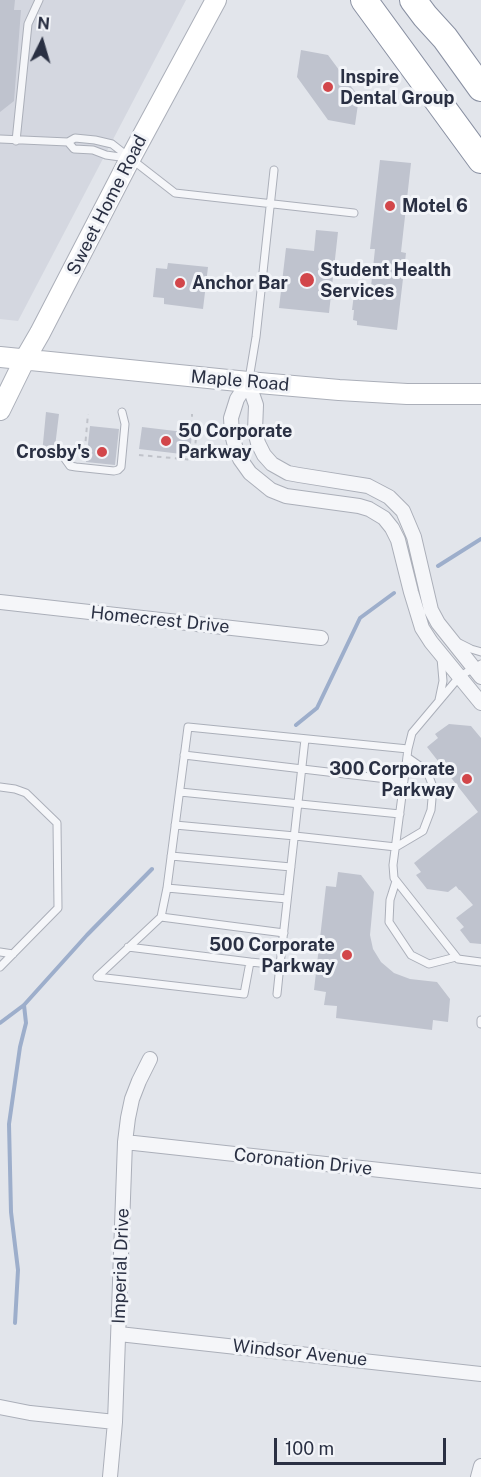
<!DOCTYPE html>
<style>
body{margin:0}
#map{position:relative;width:481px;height:1477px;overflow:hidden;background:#e2e5eb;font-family:"Public Sans",sans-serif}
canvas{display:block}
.north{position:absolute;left:12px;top:12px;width:60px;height:60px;-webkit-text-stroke:4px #f2f4f8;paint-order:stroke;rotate:5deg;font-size:16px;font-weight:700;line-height:24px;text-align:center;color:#2a3043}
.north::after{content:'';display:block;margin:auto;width:21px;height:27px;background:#2a3043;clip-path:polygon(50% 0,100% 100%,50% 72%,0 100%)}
.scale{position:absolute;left:274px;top:1438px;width:172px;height:27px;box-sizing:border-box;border:3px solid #2a3043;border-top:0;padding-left:8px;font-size:18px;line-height:21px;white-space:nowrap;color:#2a3043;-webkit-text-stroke:4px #f2f4f8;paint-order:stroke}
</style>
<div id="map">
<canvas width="481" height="1477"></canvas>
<div class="north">N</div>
<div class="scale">100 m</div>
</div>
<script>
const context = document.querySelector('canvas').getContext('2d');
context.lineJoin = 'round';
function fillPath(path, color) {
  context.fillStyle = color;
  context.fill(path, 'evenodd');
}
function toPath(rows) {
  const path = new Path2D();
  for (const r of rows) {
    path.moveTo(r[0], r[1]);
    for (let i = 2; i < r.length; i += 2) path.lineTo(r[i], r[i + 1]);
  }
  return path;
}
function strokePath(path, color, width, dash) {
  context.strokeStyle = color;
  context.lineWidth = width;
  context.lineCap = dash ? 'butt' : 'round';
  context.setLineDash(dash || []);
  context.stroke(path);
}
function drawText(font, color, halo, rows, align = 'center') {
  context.font = font + ' "Public Sans",sans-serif';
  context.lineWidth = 6;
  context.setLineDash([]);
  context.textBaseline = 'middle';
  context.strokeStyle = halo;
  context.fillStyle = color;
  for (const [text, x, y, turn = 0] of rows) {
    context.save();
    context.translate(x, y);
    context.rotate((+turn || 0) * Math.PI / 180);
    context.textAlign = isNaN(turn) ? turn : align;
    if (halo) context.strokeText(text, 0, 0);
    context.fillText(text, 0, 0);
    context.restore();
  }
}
fillPath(toPath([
 [0,0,186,0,18,321,0,319]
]), '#d4d7e0');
strokePath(toPath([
 [438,566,481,539],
 [296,725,317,708,360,618,394,593],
 [0,1023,24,1005,87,935,152,869],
 [15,1323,18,1270,11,1212,9,1124,20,1047,26,1023,24,1005]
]), '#9daecb', 4);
fillPath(toPath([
 [0,0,15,0,14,10,21,10,14,101,0,112],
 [301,50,328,55,359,97,355,125,328,120,297,77],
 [380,160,411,163,401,252,406,253,397,330,357,325,357,321,353,320,354,310,352,310,354,294,370,296,375,249,370,249],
 [316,230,338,232,329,313,279,308,286,248,314,251],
 [168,263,208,267,203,309,164,304,164,298,153,297,156,268,167,269],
 [46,412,59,414,54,455,42,454],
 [90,426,119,429,115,465,86,462],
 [142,427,192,433,190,455,139,449],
 [449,724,471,726,481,738,481,944,470,943,460,930,464,927,456,918,473,905,460,890,459,890,456,886,448,892,427,889,416,875,421,872,414,863,478,812,427,747,438,738,435,734],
 [338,872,361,875,374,892,370,935,373,949,381,962,394,973,410,979,437,982,450,999,448,1022,433,1020,432,1030,336,1018,337,1006,324,1005,326,992,314,990,326,886,336,887]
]), '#bfc3ce');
const lane = toPath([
 [0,139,68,142,75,138,95,140,112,144,175,193,354,213],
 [16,141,28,24,39,0],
 [68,142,74,149,93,150,106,155,127,158],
 [249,379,256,337,274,170],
 [65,459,70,466,76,467,114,471,118,470,121,467,125,424,122,412],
 [459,643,471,649,481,652],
 [481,664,460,676,412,733,408,749,393,865,394,878,458,959,481,962],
 [439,700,443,681,441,658],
 [184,755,404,781],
 [0,787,15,789,26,793,57,823,58,908,0,967],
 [180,792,400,814],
 [175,825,295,836,396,847,423,831,431,810,433,787,427,771,407,757],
 [171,856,291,867],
 [396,881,390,900,389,922,411,955,429,964,456,957],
 [167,888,287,899],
 [161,917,284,933],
 [128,947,250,962],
 [0,952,13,954],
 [280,965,305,739],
 [277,994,280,965,250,962,244,994,97,977,161,917,167,888,188,727,408,749],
 [481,1020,481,1024]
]);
const street = toPath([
 [248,382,237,399,231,418,232,434,235,446,240,459,250,473,271,490,286,496,359,506,369,509,384,518,392,528,398,540,411,592,422,628,431,642,481,703],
 [248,382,256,405,255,431,258,443,264,455,272,464,288,473,299,475,368,486,389,497,403,511,414,537,431,610,438,623,481,677],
 [0,602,321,638],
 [125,1142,481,1181],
 [119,1334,481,1374],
 [0,1407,30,1413,115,1422],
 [110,1477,115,1422,125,1142,128,1118,132,1099,139,1081,150,1059],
 [478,1477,481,1466]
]);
const secondary = toPath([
 [0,357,248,382,339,390,407,394,481,394],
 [0,410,25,359,40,333,130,159,216,0]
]);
const highway = toPath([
 [364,0,481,160],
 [413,0,425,16,445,38,481,88]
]);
strokePath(lane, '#abafb9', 9);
strokePath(street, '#abafb9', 16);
strokePath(secondary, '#abafb9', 22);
strokePath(highway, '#8990a2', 28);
strokePath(toPath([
 [195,450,224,454],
 [139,455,194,460,196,437,192,422,192,414],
 [84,459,88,414]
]), '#c0c3ca', 2, [4.5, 4.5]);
strokePath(lane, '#f5f6f9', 7);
strokePath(street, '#f5f6f9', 14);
strokePath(secondary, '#fff', 20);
strokePath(highway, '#fff', 26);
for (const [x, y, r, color] of [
 [328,87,6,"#d2464a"],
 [390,206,6,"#d2464a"],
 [307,280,8,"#d2464a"],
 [180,283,6,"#d2464a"],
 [166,441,6,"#d2464a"],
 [102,452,6,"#d2464a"],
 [467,779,6,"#d2464a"],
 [347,955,6,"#d2464a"]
]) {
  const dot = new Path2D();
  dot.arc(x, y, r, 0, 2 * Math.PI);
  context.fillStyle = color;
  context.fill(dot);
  strokePath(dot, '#f2f4f8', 2);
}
drawText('bold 18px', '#2a3043', '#f2f4f8', [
 ["Inspire",340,77],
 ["Dental Group",340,98],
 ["Motel 6",402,206],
 ["Student Health",320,270],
 ["Services",320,291],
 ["Anchor Bar",192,283],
 ["50 Corporate",178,431],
 ["Parkway",178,452],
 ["Crosby's",90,452,"right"],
 ["300 Corporate",455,769,"right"],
 ["Parkway",455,790,"right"],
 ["500 Corporate",335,945,"right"],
 ["Parkway",335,966,"right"]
], 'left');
drawText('18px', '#2a3043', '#f2f4f8', [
 ["Sweet Home Road",107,205,-63],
 ["Maple Road",240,381,5],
 ["Homecrest Drive",160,620,6],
 ["Coronation Drive",303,1162,6],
 ["Imperial Drive",121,1266,-88],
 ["Windsor Avenue",300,1353,6]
]);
</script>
